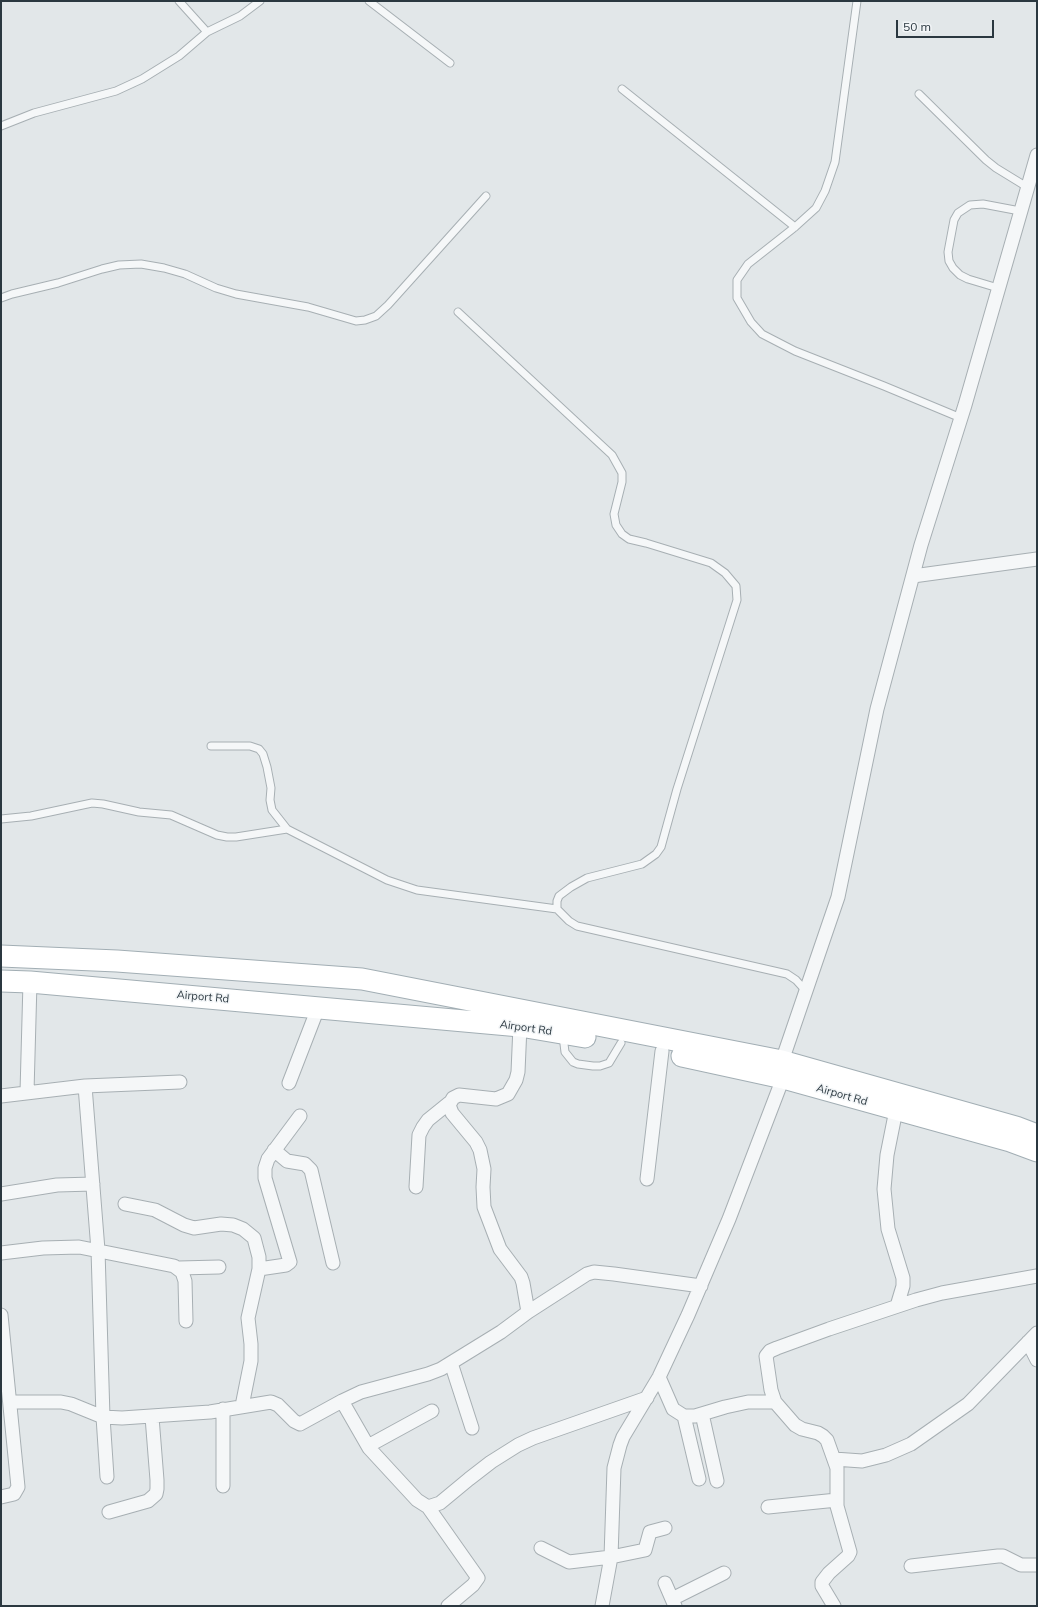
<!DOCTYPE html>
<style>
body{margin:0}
#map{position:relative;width:1038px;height:1607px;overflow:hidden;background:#e2e7e9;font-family:Mulish,sans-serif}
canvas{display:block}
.frame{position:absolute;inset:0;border:2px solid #2b3840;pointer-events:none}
.scale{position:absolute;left:896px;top:20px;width:98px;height:18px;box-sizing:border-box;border:2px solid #2b3840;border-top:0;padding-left:5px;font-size:12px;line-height:14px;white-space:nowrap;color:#2b3840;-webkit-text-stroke:3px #f2f5f7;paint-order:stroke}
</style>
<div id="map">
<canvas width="1038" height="1607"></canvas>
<div class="frame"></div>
<div class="scale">50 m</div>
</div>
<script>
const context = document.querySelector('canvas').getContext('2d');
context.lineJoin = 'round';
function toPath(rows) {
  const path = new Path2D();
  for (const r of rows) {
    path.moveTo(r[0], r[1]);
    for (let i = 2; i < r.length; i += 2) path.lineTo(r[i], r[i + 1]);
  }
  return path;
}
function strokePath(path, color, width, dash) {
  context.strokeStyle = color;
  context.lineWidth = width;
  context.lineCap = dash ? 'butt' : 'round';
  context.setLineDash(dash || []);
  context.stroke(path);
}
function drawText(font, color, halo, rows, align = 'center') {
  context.font = font + ' Mulish,sans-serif';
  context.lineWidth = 3;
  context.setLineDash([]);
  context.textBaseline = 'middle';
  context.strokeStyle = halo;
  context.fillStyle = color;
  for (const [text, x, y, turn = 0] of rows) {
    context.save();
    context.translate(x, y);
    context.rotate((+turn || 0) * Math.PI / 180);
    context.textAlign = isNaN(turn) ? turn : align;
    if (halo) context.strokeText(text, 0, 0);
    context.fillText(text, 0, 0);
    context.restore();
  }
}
const service = toPath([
 [179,1,207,32],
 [369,1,450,63],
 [857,1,835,162,825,191,816,208,795,227,748,264,737,280,737,298,751,322,762,334,795,351,884,386,961,418],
 [622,89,795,227],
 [919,94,986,160,996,168,1027,187],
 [1,126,34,113,116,91,142,79,179,56,207,32,240,16,260,1],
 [998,288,968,279,960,275,953,268,949,261,948,252,954,220,958,213,970,205,983,204,1020,211],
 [1,298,12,294,58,283,102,269,119,265,141,264,164,268,185,274,216,288,236,294,308,307,356,321,365,320,376,316,388,305,486,196],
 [458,312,612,455,622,473,622,482,614,514,616,525,622,534,629,539,646,543,711,563,725,573,736,586,737,600,677,789,661,847,656,854,642,864,587,878,571,887,559,896,557,901,557,909,569,921,577,926,787,974,796,980,805,990],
 [211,746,250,746,259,749,263,754,267,767,271,788,270,800,272,810,287,829,387,880,417,890,557,909],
 [1,819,31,816,92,803,103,804,139,812,171,815,217,835,227,837,236,837,287,829],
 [563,1036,565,1052,573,1062,578,1064,593,1066,600,1066,609,1063,621,1043]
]);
const minor = toPath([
 [913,576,1037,559],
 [520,1026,518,1072,516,1080,508,1094,496,1099,459,1095,453,1098,449,1105,452,1113,476,1142,480,1150,484,1169,483,1187,484,1207,500,1249,521,1277,523,1283,528,1312],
 [782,1061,838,897,877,709,921,545,965,405,1037,155],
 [289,1083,318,1008],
 [85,1086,98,1250,103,1417,107,1477],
 [27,1092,30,982],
 [1,1096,85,1086,180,1082],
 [896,1110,887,1155,884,1189,888,1229,903,1278,903,1286,897,1306],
 [274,1150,287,1161,305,1164,311,1170,333,1263],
 [647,1179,662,1051],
 [416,1187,419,1135,423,1127,428,1120,449,1103],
 [1,1194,57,1185,93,1184],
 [125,1204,155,1210,184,1225,194,1228,221,1224,233,1225,243,1229,254,1238,259,1257,259,1269,248,1318,251,1344,251,1361,242,1406],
 [1,1253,43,1248,79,1247,174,1266,182,1272,185,1281,186,1321],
 [179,1268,219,1267],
 [259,1269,286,1265,290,1262,265,1178,265,1168,268,1159,300,1116],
 [1,1315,18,1487,14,1494,1,1497],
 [1028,1342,1037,1360],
 [451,1363,472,1428],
 [659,1377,673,1409,684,1416,695,1416,725,1407,748,1402,775,1402],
 [342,1401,369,1448,417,1500,428,1507,440,1503,469,1479,491,1462,518,1445,533,1438,647,1398],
 [10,1402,61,1402,71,1404,103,1417,122,1418,210,1412,271,1402,278,1405,294,1421,300,1424,342,1401,361,1392,428,1374,441,1369,501,1332,528,1312,587,1274,594,1272,614,1274,701,1286],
 [702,1414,717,1481],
 [684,1416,699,1479],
 [368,1446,432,1411],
 [834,1459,862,1461,886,1455,911,1444,968,1404,1037,1333],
 [223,1486,223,1409],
 [428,1507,478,1578,473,1585,448,1606],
 [768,1507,837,1500],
 [109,1512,148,1501,156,1494,157,1489,157,1480,152,1417],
 [541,1548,569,1562,611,1557,645,1550,650,1532,665,1528],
 [911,1566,998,1556,1003,1556,1021,1565,1037,1565],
 [665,1583,675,1606],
 [672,1599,724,1573],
 [602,1606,611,1557,614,1468,620,1445,623,1437,659,1377,688,1315,729,1219,783,1078],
 [834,1606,822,1586,822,1582,829,1573,848,1556,850,1552,837,1506,837,1468,827,1440,823,1436,818,1433,802,1429,795,1425,775,1402,771,1390,766,1356,770,1351,777,1348,829,1329,916,1300,942,1293,1037,1276]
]);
const primary = toPath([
 [1,956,117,961,362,979,782,1061,1016,1127,1037,1135],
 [1,981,30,982,520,1026,585,1037],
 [682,1056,783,1078,1010,1141,1037,1151]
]);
strokePath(service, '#a7afb3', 9);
strokePath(minor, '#a7afb3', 15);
strokePath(primary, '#a2aeb4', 23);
strokePath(service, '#f5f7f8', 7);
strokePath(minor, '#f5f7f8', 13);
strokePath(primary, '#fff', 21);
drawText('11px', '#2b3840', '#f2f5f7', [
 ["Airport Rd",203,997,5],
 ["Airport Rd",526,1028,8],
 ["Airport Rd",842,1095,16]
]);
</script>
